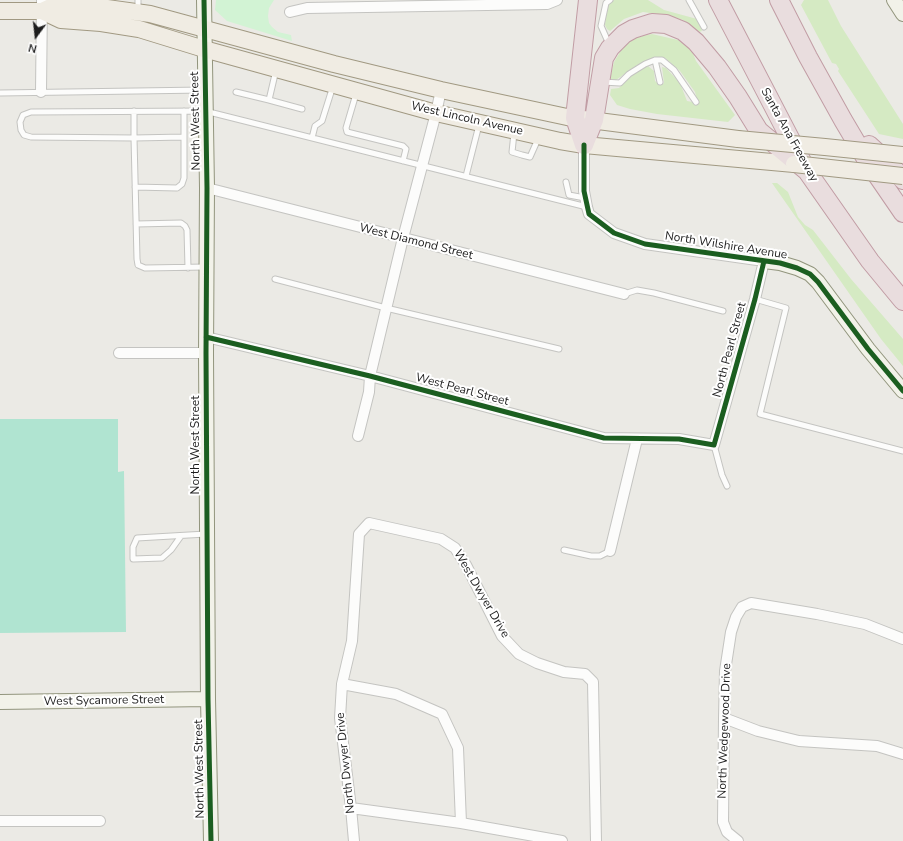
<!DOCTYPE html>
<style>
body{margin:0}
#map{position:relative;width:903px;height:841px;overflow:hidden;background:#ebeae5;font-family:"Nunito Sans",sans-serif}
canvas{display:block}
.north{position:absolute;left:16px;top:16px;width:40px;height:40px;-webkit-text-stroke:3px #fff;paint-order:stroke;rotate:195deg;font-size:11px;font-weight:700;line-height:16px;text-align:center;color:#1d1d1d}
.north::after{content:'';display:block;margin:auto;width:14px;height:18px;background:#1d1d1d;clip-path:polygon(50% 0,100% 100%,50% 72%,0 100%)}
</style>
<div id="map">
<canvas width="903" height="841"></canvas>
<div class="north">N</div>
</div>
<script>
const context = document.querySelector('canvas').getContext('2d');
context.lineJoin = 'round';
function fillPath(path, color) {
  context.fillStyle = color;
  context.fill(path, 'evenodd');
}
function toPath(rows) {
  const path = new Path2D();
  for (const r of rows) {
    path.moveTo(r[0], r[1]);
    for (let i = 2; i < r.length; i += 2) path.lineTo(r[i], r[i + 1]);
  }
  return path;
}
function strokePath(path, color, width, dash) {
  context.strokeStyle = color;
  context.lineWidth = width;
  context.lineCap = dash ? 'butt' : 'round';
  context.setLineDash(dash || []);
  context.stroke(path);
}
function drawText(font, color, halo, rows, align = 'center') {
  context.font = font + ' "Nunito Sans",sans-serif';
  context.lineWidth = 4;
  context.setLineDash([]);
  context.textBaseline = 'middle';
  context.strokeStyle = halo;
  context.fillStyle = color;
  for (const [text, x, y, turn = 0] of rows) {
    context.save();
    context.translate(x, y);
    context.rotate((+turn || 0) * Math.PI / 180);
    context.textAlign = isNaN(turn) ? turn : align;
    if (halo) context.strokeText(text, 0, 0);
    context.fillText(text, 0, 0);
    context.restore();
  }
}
fillPath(toPath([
 [614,0,648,0,664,10,697,19,702,31,699,32,683,20,671,16,643,12,624,19,610,31,607,29,605,25,606,11,610,3],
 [804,0,828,0,841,26,903,124,903,139,879,134,838,71,839,69,836,64,832,63,801,5],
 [652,34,678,40,692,51,696,61,735,115,728,122,657,114,630,109,617,105,610,95,611,89,619,88,631,75,639,69,648,66,654,71,655,81,660,85,664,83,662,67,666,68,680,83,687,101,698,103,695,92,680,71,665,58,653,58,636,66,616,80,611,81,610,78,614,62,620,52,632,38],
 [772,183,777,183,788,192,798,217,805,225,813,230,851,279,903,339,903,366,881,339]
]), '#d5eac3');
fillPath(toPath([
 [216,0,274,0,269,8,268,16,269,23,272,27,278,32,291,35,292,41,227,21,215,10]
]), '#d2f3d4');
fillPath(toPath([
 [0,419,118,419,118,472,124,471,126,632,0,633]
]), '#b0e4d1');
const lane = toPath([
 [689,0,704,27],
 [138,11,138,0],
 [609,44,601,26,606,3,610,0],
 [655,60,660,82],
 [603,82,620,83,629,74,645,64,655,60,662,60,674,70,696,102],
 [236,92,269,100,276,70],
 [0,93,204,90],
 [356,94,346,128,347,132,403,146,406,149,403,161],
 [269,100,302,109],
 [134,111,134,138,184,137,184,111],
 [514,133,512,152,522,155,530,157,538,139],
 [312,138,315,126,322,121,333,86],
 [466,176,479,125],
 [566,182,569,195,585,198],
 [135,187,177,188,182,184,184,178,184,137],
 [136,224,181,223,185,226,187,230,188,268],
 [205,267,145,268,138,265,137,259,134,138,31,137,24,135,21,130,20,122,23,115,31,112,205,111,587,207],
 [275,279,386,308,559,349],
 [624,294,637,290,654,293,723,311],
 [755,299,786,308,760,414,903,451],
 [714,445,722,475,727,486],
 [181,536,171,550,162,558,133,559,133,547,137,538,206,534],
 [564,550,591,556,600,556,610,551]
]);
const street = toPath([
 [290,12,307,8,547,4,557,0],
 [41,92,42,0],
 [207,188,624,294],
 [206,337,370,376,604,438,679,439,714,445,755,299,764,261,645,244,614,233,589,214,587,207,584,191,584,145],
 [119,353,206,353],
 [358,436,369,392,370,376,403,238,436,113,441,90],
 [610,551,637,439],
 [342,684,396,694,442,714,458,748,461,823],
 [724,718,758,731,799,741,877,746,903,754],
 [351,808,461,823,562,841],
 [0,821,100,821],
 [354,841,351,808,340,718,342,684,352,641,359,534,369,523,441,539,455,548,466,565,502,636,519,654,537,663,564,672,585,674,593,682,596,841],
 [738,841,727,832,723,822,724,718,725,671,731,632,736,617,742,607,751,603,817,614,865,624,903,639]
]);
const secondary = toPath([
 [204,0,207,188,206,353,208,699,211,841],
 [894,0,903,14],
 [764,261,780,263,797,268,810,274,818,282,868,349,903,391],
 [0,702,208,699]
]);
const primary = toPath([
 [0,11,42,11,57,4,107,8,150,14,334,64,441,90,567,117,738,139],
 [42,11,61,20,101,23,139,29,204,49,436,113,560,141,584,145,794,164]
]);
const highway = toPath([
 [718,0,807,171,870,261,903,301],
 [779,0,808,57,843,120,866,159,903,213],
 [584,145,594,120,604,58,610,48,624,34,633,29,652,23,666,24,683,31,696,42,717,67,738,97,759,131,807,171],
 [584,145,575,118,588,0],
 [869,145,892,166,903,180]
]);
strokePath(lane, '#c4c4c1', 7);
strokePath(street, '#c4c4c1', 12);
strokePath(secondary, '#92957d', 16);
strokePath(primary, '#a19982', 18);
strokePath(highway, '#c19ca4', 20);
strokePath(lane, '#fcfcfb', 5);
strokePath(street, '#fcfcfb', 10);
strokePath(secondary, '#f2f2e9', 14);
strokePath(primary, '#f0ece3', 16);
strokePath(highway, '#e9ddde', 18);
const primaryBridge = toPath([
 [738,139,825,147,903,155],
 [794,164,903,176]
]);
strokePath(primaryBridge, '#a19982', 18, []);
strokePath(primaryBridge, '#f0ece3', 16);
strokePath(toPath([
 [204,0,207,188,206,353,208,699,211,841],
 [584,145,584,191,589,214,614,233,645,244,780,263,797,268,810,274,818,282,868,349,903,391],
 [206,337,370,376,604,438,679,439,714,445,755,299,764,261]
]), '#1b5e20', 5);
drawText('12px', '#1d1d1d', '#fff', [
 ["West Lincoln Avenue",467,119,13],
 ["North West Street",196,121,-91],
 ["Santa Ana Freeway",789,135,61],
 ["West Diamond Street",416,242,14],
 ["North Wilshire Avenue",726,246,9],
 ["North Pearl Street",730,350,-75],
 ["West Pearl Street",462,390,15],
 ["North West Street",196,445,-90],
 ["West Dwyer Drive",481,594,60],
 ["West Sycamore Street",104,701,-1],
 ["North Wedgewood Drive",725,731,-88],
 ["North Dwyer Drive",346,763,-96],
 ["North West Street",200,769,-91]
]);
</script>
